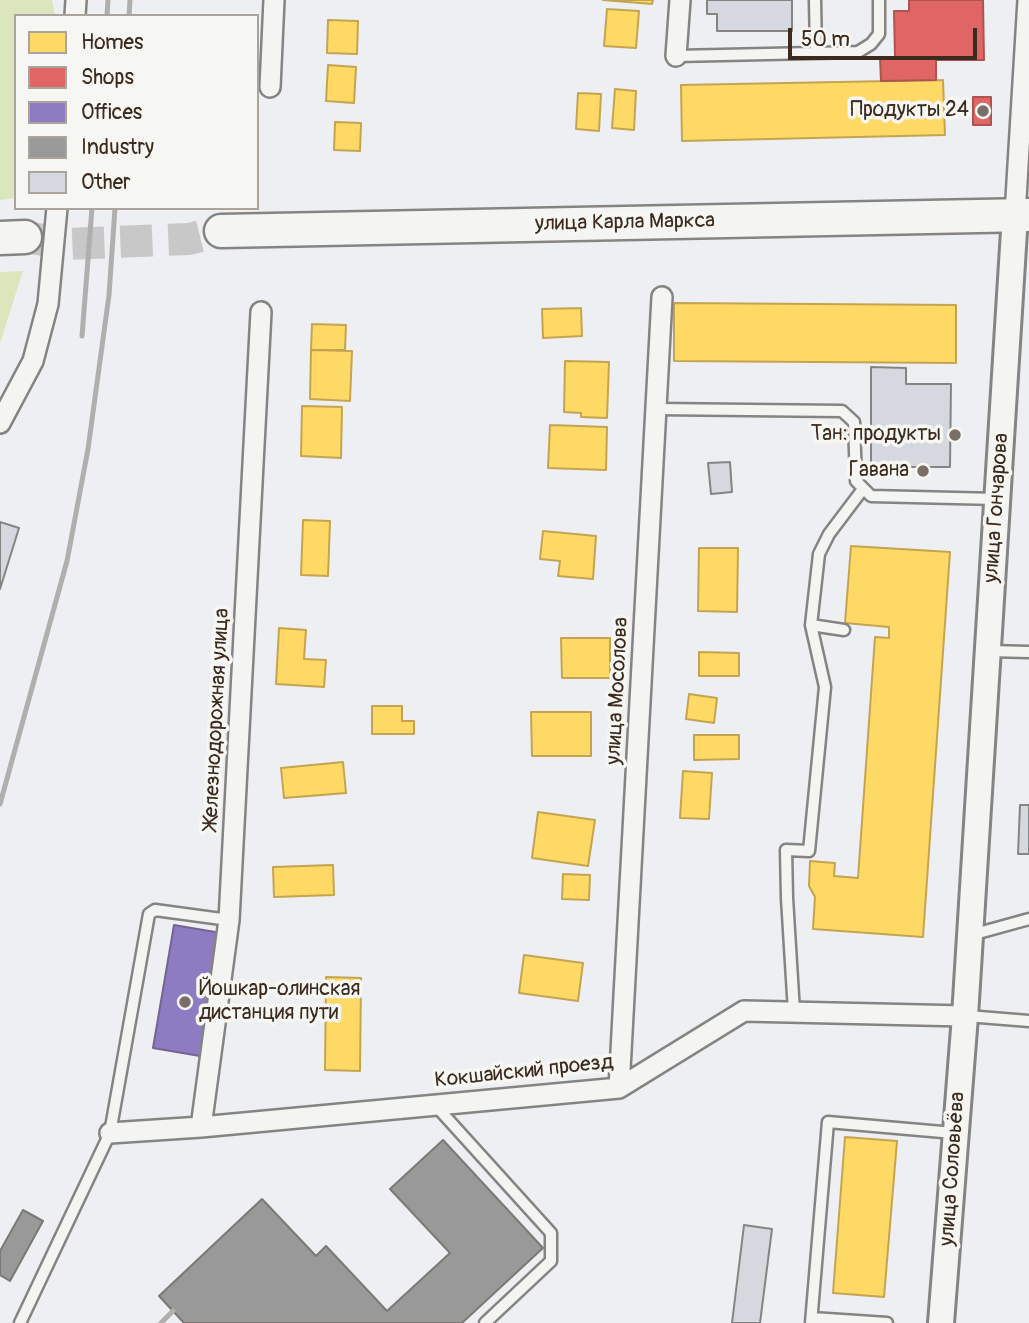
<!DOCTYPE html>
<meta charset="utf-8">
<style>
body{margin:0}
#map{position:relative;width:1029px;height:1323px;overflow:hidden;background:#edeff2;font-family:Pangolin,sans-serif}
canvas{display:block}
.legend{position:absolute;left:14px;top:14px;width:245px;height:196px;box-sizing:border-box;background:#f6f6f2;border:2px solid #aba49d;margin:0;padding:9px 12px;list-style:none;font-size:21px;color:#3b2a1e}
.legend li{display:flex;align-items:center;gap:14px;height:35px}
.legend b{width:35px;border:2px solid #aba49d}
.scale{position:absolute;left:788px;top:28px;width:189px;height:32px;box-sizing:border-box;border:4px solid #3b2a1e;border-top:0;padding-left:9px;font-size:21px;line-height:24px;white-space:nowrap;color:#3b2a1e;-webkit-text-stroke:5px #f6f6f2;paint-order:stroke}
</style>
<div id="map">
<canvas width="1029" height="1323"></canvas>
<ul class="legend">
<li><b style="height:19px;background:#ffd966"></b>Homes</li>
<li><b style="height:19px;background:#e06666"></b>Shops</li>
<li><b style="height:19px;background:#8e7cc3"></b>Offices</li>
<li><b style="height:19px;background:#999"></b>Industry</li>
<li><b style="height:19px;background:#d6d8e0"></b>Other</li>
</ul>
<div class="scale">50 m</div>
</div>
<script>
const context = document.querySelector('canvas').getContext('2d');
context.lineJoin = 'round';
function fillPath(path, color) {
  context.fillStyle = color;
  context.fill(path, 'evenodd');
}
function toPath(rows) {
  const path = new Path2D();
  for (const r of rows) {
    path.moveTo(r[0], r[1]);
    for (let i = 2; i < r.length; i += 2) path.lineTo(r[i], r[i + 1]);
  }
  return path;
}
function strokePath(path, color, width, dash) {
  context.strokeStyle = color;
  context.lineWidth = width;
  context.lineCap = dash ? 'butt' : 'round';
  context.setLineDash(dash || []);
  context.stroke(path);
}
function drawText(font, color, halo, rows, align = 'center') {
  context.font = font + ' Pangolin,sans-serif';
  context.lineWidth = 7;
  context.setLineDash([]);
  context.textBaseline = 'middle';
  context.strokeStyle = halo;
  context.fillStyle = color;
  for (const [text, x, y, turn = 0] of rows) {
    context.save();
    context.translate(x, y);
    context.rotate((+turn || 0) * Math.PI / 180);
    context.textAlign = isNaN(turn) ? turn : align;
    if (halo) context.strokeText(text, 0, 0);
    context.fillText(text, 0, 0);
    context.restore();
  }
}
fillPath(toPath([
 [0,0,52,0,55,16,16,16,16,198,0,200],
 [23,271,0,343,0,272]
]), '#dbe6bd');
const homes = toPath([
 [603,0,653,0,652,4,603,0],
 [607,9,639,11,636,48,604,46,607,9],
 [328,20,358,21,357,54,327,53,328,20],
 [328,65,356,67,354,103,326,101,328,65],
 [943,80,945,135,682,141,681,85,943,80],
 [615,89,636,91,634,130,612,128,615,89],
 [578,93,601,94,599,131,576,129,578,93],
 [335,122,361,123,360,151,334,150,335,122],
 [674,303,956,305,956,363,674,361,674,303],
 [581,308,582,336,543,338,542,309,581,308],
 [312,324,346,325,345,350,311,350,312,324],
 [311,350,352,351,350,401,310,399,311,350],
 [565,361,609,362,607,418,581,417,581,413,564,412,565,361],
 [302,406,342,407,341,458,301,456,302,406],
 [550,425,607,427,606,470,548,468,550,425],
 [303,520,330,521,328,576,301,575,303,520],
 [543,531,596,536,593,579,558,576,560,561,540,559,543,531],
 [851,546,950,552,923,937,813,929,815,897,809,886,810,861,835,863,834,876,858,878,875,637,889,638,889,627,845,623,851,546],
 [699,548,738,548,737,612,698,611,699,548],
 [279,628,306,630,304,659,326,660,324,687,276,684,279,628],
 [561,638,610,638,610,678,562,678,561,638],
 [699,652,739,653,739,676,699,676,699,652],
 [689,694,717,698,714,723,686,719,689,694],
 [372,706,402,706,402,721,414,721,414,734,372,734,372,706],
 [531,712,591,712,591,756,532,756,531,712],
 [694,735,739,735,739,759,694,760,694,735],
 [343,762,346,793,284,798,281,768,343,762],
 [683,771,712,773,709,819,680,818,683,771],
 [538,812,595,820,588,866,532,858,538,812],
 [333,865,334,895,274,897,273,867,333,865],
 [563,874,590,875,589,900,562,899,563,874],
 [524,955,583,963,578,1001,519,993,524,955],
 [326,977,361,978,360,1071,325,1070,326,977],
 [845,1137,897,1141,884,1297,833,1293,845,1137]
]);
fillPath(homes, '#ffd966');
strokePath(homes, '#c4a450', 2);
const shops = toPath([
 [909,0,983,0,984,60,936,60,936,80,881,81,880,57,895,57,894,11,909,11,909,0],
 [973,97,991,97,991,125,973,125,973,97]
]);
fillPath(shops, '#e06666');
strokePath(shops, '#ae5450', 2);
const offices = toPath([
 [174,925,221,933,200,1056,153,1048,174,925]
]);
fillPath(offices, '#8e7cc3');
strokePath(offices, '#756392', 2);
const industry = toPath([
 [443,1140,543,1248,462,1323,184,1323,159,1296,262,1199,316,1256,326,1246,387,1311,450,1253,390,1189,443,1140],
 [23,1210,43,1221,10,1281,0,1275,0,1251,23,1210]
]);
fillPath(industry, '#999');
strokePath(industry, '#7d7874', 2);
const building = toPath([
 [707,0,792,0,792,31,717,31,717,14,707,14,707,0],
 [871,367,906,368,906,384,951,384,950,467,871,467,871,367],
 [730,462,732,492,711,494,708,463,730,462],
 [0,522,19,528,0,589,0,522],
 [1020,805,1029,805,1029,854,1018,854,1020,805],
 [744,1225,772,1229,760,1323,732,1323,744,1225]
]);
fillPath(building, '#d6d8e0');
strokePath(building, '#868482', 2);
strokePath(toPath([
 [25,237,67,244,189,239,221,231]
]), '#c9c8c8', 32, [32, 16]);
const service = toPath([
 [815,0,816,53],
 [676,56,858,52,871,44,879,34,879,0],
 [656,409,842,411,854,422,856,481,871,496,997,499],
 [811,625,844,630],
 [989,651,1029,652],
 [971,935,1029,919],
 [794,1012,787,898,786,850,809,851,825,687,811,625,819,554,829,534,863,489],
 [967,1016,1029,1021],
 [436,1106,551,1233,551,1261,485,1323],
 [812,1318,887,1323],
 [20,1323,110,1133,149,914,155,910,229,920],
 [811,1323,828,1122,954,1133]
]);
const minor = toPath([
 [75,16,76,0],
 [676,56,680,0],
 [270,87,274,0],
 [1015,215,1028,0],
 [0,423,33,361,48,304,57,208],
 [619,1088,662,297],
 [201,1127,229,920,261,312],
 [110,1133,201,1127,619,1088,744,1011,965,1016]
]);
const tertiary = toPath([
 [941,1323,965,1016,1015,215]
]);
const primary = toPath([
 [221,231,1029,215],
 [0,238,25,237]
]);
strokePath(service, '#868482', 15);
strokePath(minor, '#868482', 24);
strokePath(tertiary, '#868482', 30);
strokePath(primary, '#868482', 37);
strokePath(service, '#f4f4f3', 10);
strokePath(minor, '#f4f4f3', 19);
strokePath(tertiary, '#f4f4f3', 24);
strokePath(primary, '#f4f4f3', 32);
strokePath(toPath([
 [107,16,108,0],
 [129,16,130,0],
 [82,336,92,208],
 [0,804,67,561,88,449,109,295,115,208],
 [161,1323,173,1311]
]), '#b1afae', 5);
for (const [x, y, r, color] of [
 [983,111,7,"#796f68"],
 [955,435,7,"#796f68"],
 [923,471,7,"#796f68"],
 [185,1002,7,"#796f68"]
]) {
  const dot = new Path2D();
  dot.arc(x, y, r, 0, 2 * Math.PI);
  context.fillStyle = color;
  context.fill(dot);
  strokePath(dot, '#f6f6f2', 2.5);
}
drawText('21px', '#3b2a1e', '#f6f6f2', [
 ["Продукты 24",969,111],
 ["Тан: продукты",941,435],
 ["Гавана",909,471],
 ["Йошкар-олинская",199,990,"left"],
 ["дистанция пути",199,1014,"left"]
], 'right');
drawText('21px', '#3b2a1e', '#f6f6f2', [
 ["улица Карла Маркса",625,223,-1],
 ["улица Гончарова",997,508,-86],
 ["улица Мосолова",618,691,-87],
 ["Железнодорожная улица",217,719,-87],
 ["Кокшайский проезд",524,1072,-6],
 ["улица Соловьёва",953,1169,-86]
]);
</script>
